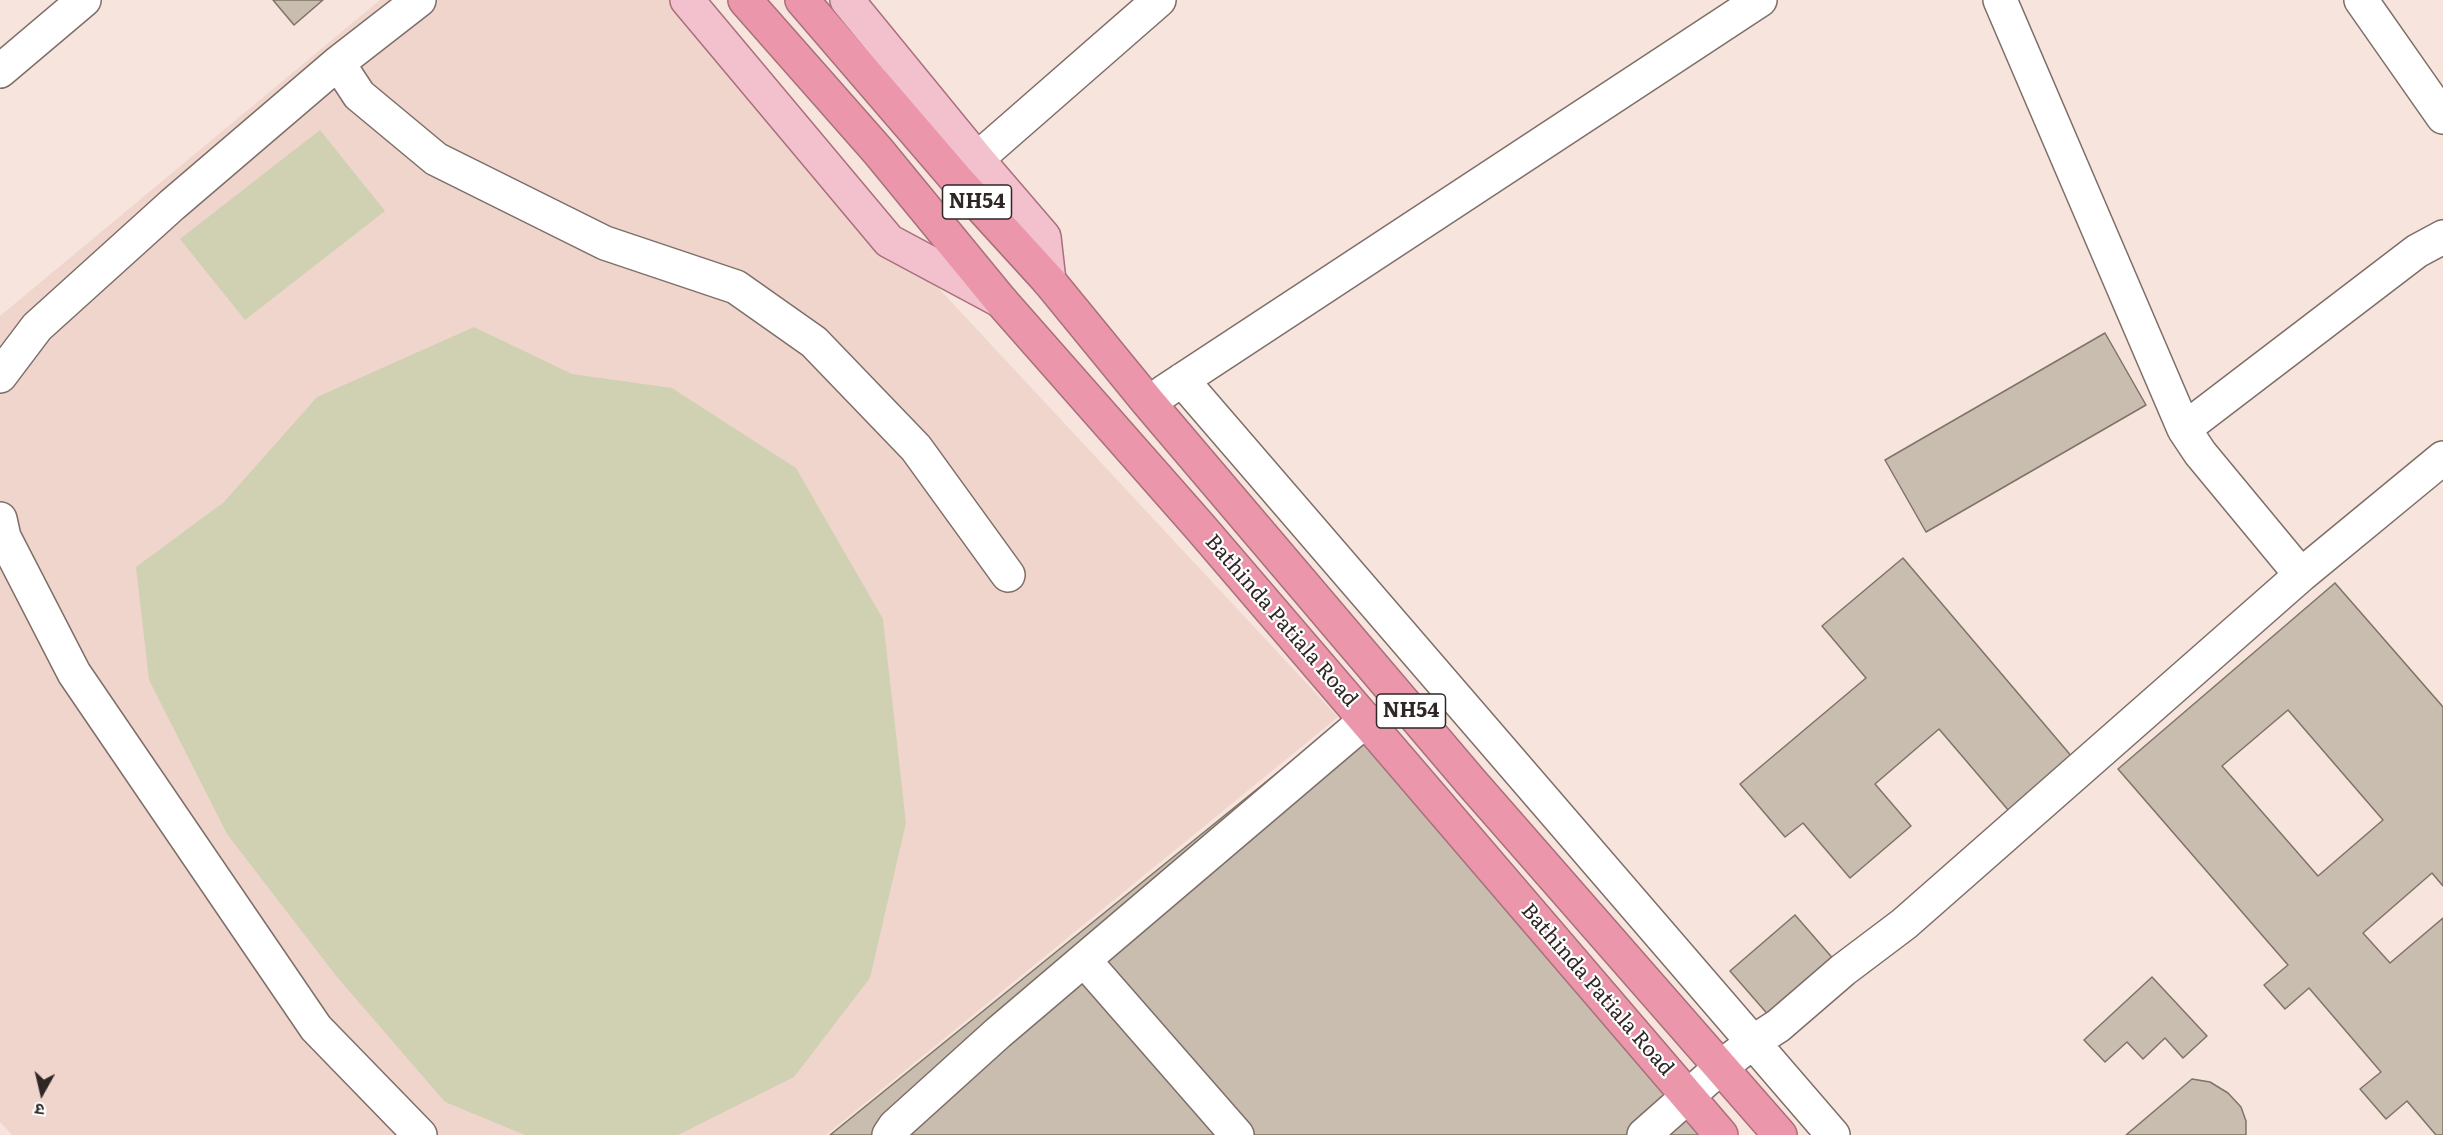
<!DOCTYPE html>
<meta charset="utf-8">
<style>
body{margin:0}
#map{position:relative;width:2443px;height:1135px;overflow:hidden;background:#f6e4dd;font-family:Literata,"Noto Sans Devanagari",serif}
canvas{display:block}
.north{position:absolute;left:12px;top:1063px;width:60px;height:60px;-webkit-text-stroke:4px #fff;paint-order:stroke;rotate:188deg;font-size:16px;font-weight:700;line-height:24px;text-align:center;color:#2e2725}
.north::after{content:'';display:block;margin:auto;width:21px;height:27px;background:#2e2725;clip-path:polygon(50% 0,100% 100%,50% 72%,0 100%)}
</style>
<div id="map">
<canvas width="2443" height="1135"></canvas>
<div class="north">उ</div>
</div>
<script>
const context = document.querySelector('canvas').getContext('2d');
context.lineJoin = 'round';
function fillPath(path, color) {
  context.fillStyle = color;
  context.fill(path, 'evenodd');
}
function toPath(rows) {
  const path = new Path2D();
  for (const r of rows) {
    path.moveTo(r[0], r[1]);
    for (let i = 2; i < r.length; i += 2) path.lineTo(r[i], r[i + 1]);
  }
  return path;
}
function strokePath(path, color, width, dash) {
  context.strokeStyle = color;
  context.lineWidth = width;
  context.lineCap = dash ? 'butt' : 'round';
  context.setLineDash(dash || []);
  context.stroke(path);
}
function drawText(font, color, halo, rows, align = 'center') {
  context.font = font + ' Literata,serif';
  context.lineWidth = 4.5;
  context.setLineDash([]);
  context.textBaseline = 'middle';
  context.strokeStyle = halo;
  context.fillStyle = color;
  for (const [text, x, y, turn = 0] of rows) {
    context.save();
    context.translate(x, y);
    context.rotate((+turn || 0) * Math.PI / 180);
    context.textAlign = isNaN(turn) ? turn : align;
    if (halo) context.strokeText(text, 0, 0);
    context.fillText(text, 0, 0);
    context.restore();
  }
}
fillPath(toPath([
 [380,0,670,0,1338,717,826,1135,12,1135,0,1122,0,316]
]), '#f0d5cd');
fillPath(toPath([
 [320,130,385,211,245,320,180,239],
 [474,327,572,374,672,388,796,468,883,619,906,823,870,978,794,1077,678,1135,525,1135,445,1102,337,977,227,834,149,680,136,567,224,502,317,397]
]), '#d0d1b3');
const building = toPath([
 [273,0,323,0,294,25,273,0],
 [2105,333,2146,405,1926,532,1885,460,2105,333],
 [1903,558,2073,758,2009,811,1939,729,1875,784,1911,826,1850,878,1803,823,1785,837,1740,784,1866,678,1822,626,1903,558],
 [2335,583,2443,707,2443,886,2432,873,2363,933,2390,963,2443,918,2443,1135,2436,1135,2407,1101,2386,1119,2360,1089,2381,1072,2309,988,2285,1009,2264,985,2288,965,2118,769,2335,583],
 [2288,710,2383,820,2318,876,2222,766,2288,710],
 [1356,709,1721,1135,830,1135,1356,709],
 [1795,915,1843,970,1778,1026,1730,971,1795,915],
 [2152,977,2207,1036,2183,1058,2165,1038,2143,1059,2127,1042,2105,1062,2084,1040,2152,977],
 [2192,1079,2210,1082,2228,1093,2241,1107,2246,1121,2246,1135,2126,1135,2192,1079]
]);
fillPath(building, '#c8bdaf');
strokePath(building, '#7e7467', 1.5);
const minor = toPath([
 [2000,0,2184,429],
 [2361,0,2443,117],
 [338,63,359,95,436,159,605,243,736,287,814,342,916,448,1008,575],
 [0,71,84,0],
 [977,159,1159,0],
 [0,376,37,327,172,205,338,63,419,0],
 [1182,380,1833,1135],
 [1164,392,1760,0],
 [0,519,4,537,74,673,316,1028,420,1135],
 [2301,575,2200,453,2184,429,2417,251,2443,237],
 [1084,960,1237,1135],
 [889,1135,895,1126,998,1033,1366,720],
 [1644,1135,1721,1067,1753,1042,1778,1026,1843,970,1904,924,2301,575,2443,458]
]);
const major = toPath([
 [687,0,889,241,1001,301],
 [847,0,977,159,1044,237,1049,281]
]);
const highway = toPath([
 [745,0,878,151,1001,301,1200,527,1721,1135],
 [802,0,956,179,1049,281,1148,402,1471,782,1780,1135]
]);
strokePath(minor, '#7e6e68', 36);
strokePath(major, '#a96f7c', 36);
strokePath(highway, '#a96f7c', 36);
strokePath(minor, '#fff', 33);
strokePath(major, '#f3c0cd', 33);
strokePath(highway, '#eb96ab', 33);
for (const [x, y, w] of [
 [977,202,69],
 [1411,711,69]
]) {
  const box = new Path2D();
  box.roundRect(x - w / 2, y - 17, w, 34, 4.5);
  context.fillStyle = '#fff';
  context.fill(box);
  strokePath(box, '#2e2725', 1.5);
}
drawText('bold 20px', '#2e2725', null, [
 ["NH54",977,202],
 ["NH54",1411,711]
]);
drawText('21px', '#2e2725', '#fff', [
 ["Bathinda Patiala Road",1281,621,49],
 ["Bathinda Patiala Road",1597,990,49]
]);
</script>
